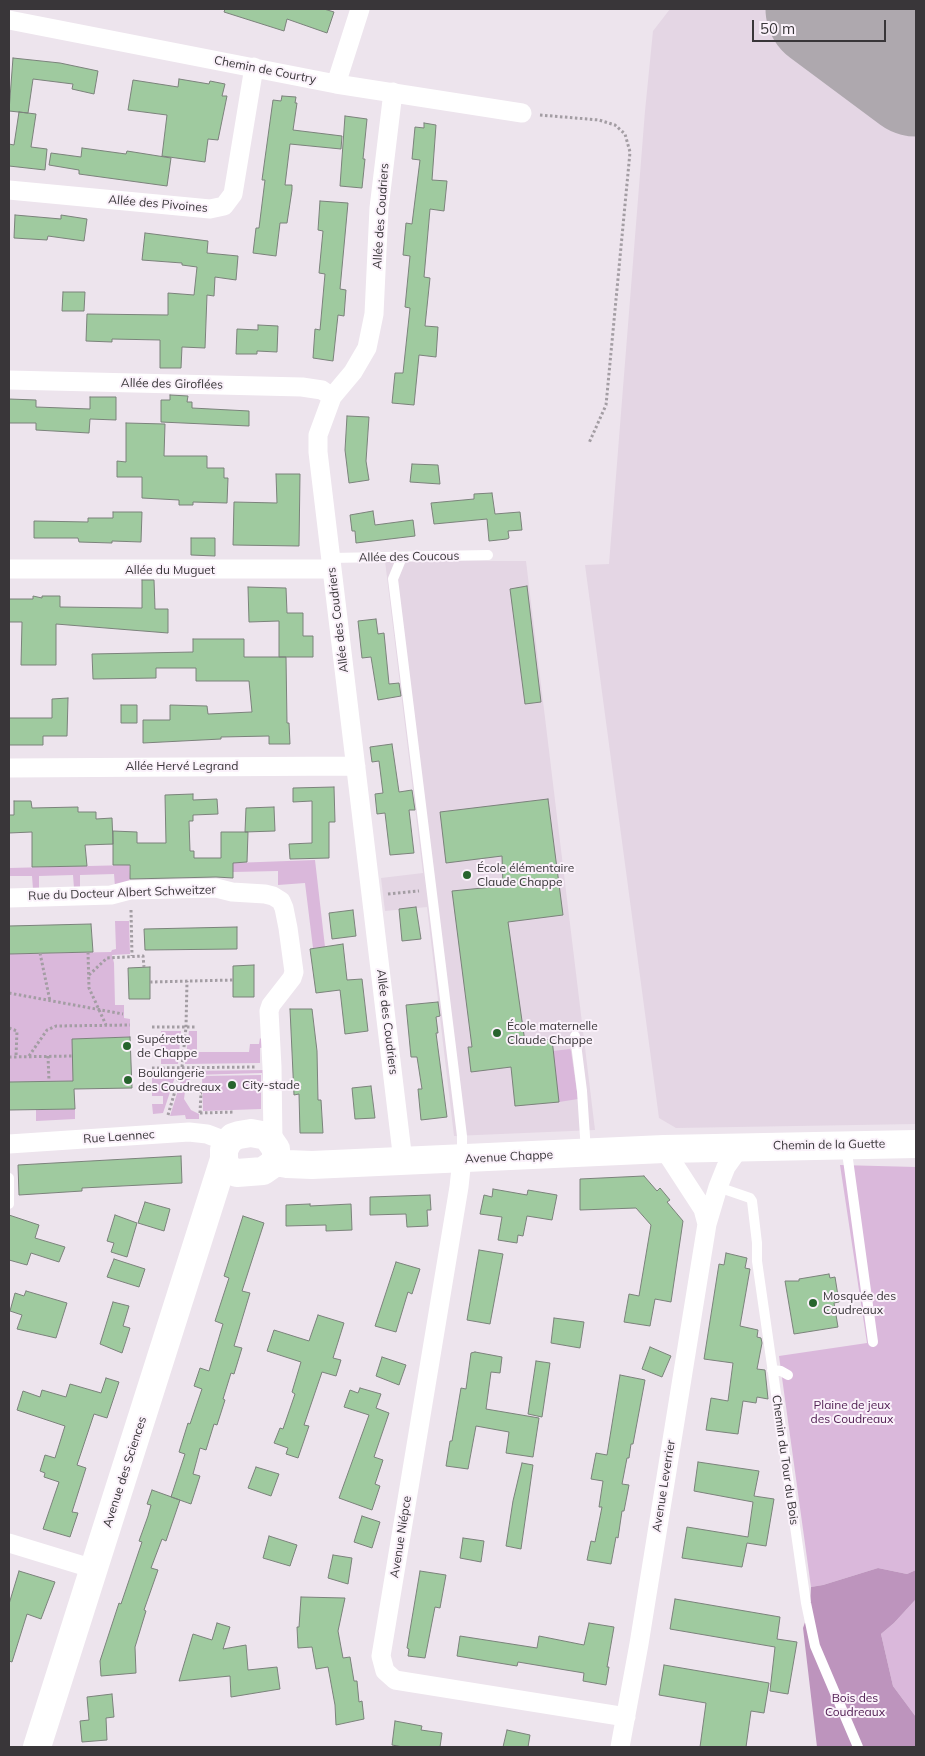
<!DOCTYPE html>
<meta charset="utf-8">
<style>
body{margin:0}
#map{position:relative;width:925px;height:1756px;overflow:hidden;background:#ede4ed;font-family:Mulish,sans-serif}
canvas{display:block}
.frame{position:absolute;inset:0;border:10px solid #393639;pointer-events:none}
.scale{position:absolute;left:752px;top:20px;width:134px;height:22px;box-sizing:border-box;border:2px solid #393639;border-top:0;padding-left:6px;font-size:15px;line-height:18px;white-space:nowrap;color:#393639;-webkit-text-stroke:4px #faf1fa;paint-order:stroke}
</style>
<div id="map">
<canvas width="925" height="1756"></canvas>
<div class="frame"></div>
<div class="scale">50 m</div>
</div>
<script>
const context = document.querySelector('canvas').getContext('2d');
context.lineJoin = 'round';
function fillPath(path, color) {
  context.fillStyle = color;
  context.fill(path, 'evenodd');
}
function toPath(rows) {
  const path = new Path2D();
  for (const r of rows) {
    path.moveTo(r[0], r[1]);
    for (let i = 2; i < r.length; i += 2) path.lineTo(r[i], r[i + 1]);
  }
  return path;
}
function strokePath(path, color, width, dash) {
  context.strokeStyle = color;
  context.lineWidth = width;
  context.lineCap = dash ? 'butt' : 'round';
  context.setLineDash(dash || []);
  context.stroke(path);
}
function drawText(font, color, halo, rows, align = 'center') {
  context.font = font + ' Mulish,sans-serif';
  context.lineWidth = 4;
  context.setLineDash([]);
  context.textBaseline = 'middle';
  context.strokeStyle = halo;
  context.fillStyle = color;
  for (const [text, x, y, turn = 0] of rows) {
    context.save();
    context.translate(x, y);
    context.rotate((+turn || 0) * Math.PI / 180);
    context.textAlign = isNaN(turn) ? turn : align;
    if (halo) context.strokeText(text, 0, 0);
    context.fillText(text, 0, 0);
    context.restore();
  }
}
fillPath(toPath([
 [670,9,916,9,916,1124,676,1128,659,1118,585,565,609,564,645,111,653,31],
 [385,561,526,561,595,1130,454,1136,427,907,385,911,381,878,423,873]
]), '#e4d6e4');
fillPath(toPath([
 [315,860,325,947,313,948,305,883,278,885,278,871,233,872,233,863],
 [129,865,130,880,115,887,114,874,80,875,80,888,74,888,73,875,39,876,39,889,33,889,32,876,9,876,9,868],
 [115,921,129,921,130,954,112,955,114,963,115,1005,124,1005,124,1018,130,1019,130,1037,73,1039,73,1081,9,1082,9,954,111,952,112,950,116,949],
 [161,1031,181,1031,178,1064,161,1064],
 [189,1031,197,1031,197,1052,249,1052,250,1044,259,1044,260,1038,262,1040,265,1047,260,1048,260,1063,185,1064],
 [570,1049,571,1051,578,1099,559,1102,553,1051],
 [266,1070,265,1086,263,1087,262,1073,193,1075,186,1084,184,1099,191,1110,199,1114,199,1119,186,1119,185,1115,170,1116,184,1071],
 [152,1071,177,1071,163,1113,153,1114,152,1104,163,1104,163,1096,152,1096],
 [261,1075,261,1109,203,1111,202,1076],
 [75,1109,75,1119,36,1121,36,1110],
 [840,1165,916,1167,916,1570,907,1574,878,1568,823,1585,811,1587,779,1356,867,1343],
 [916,1599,916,1717,893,1686,881,1634,894,1623]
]), '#dab8db');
fillPath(toPath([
 [878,1568,907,1574,916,1570,916,1599,894,1623,881,1634,893,1686,916,1717,916,1747,817,1747,803,1628,810,1608,811,1587,823,1585]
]), '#bd94bd');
strokePath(toPath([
 [841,20,848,9]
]), '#aea8ae', 49);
strokePath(toPath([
 [826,9,916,76]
]), '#aea8ae', 121);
const building = toPath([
 [225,9,324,9,334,12,327,33,287,19,284,31,224,12,225,9],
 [13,58,60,63,98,71,94,94,72,89,73,84,33,79,28,113,9,111,13,58],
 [179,79,209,84,210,81,225,84,222,96,227,96,218,140,208,139,205,162,162,156,167,115,128,110,133,80,178,87,179,79],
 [282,96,296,97,295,103,297,103,293,130,342,136,341,149,290,144,285,185,292,185,292,190,287,223,280,223,276,256,253,253,256,228,259,228,265,180,262,180,273,100,281,101,282,96],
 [19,112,36,114,31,147,47,149,45,170,9,166,9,144,14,145,19,112],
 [345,116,367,119,363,159,365,159,362,188,340,186,345,116],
 [424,123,436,125,432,180,447,181,444,211,430,209,424,277,430,278,425,326,438,327,436,357,419,355,414,405,392,403,395,373,403,373,410,308,405,307,410,256,403,255,406,223,412,224,420,160,412,159,415,127,424,128,424,123],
 [82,148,126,154,127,151,171,158,167,186,79,174,79,170,49,165,51,153,81,157,82,148],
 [320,201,348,203,340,289,346,290,344,316,338,315,333,361,313,358,315,329,320,330,325,274,319,273,323,231,318,230,320,201],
 [15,215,61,219,61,215,87,219,84,241,48,236,47,240,14,238,15,215],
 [145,233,208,241,207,253,238,256,236,280,215,277,214,296,207,295,205,348,182,347,181,368,160,368,160,340,112,339,112,342,86,341,87,314,168,315,168,293,194,295,197,267,182,265,182,263,142,260,145,233],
 [63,292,85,292,84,311,62,311,63,292],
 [258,325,278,326,277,352,257,351,257,354,236,354,237,329,258,330,258,325],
 [170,395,188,396,187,402,192,402,192,408,249,411,249,426,161,422,161,400,170,400,170,395],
 [90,397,116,397,116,420,90,419,89,433,36,430,36,423,9,423,9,399,36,400,36,407,90,409,90,397],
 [347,416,369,417,366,461,369,480,349,483,345,450,347,416],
 [126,423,165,424,164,456,207,456,207,468,224,468,224,478,228,478,227,503,193,502,193,505,179,505,179,500,142,498,142,477,117,477,117,461,126,462,126,423],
 [412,464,438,465,440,484,410,482,412,464],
 [276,474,300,474,299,546,233,545,234,502,277,503,276,474],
 [492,493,495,514,520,512,522,530,508,531,509,538,507,539,489,541,487,519,434,524,431,503,474,499,474,494,492,493],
 [373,511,375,525,413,520,415,536,356,543,355,531,352,531,350,515,373,511],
 [113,512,142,512,141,542,112,541,112,543,79,542,78,538,34,538,34,521,88,522,88,518,113,518,113,512],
 [191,538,215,538,215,556,191,555,191,538],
 [142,580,154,580,155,609,168,609,168,633,56,624,56,665,21,665,22,622,9,622,9,599,33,599,33,596,42,598,42,596,60,596,60,607,142,608,142,580],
 [527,586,541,702,525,704,510,589,527,586],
 [248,587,286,588,287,613,303,613,303,636,313,636,313,657,279,657,279,621,249,622,248,587],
 [376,619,378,634,384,633,389,684,399,683,401,696,378,700,371,657,362,658,358,621,376,619],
 [193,639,244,639,244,657,286,657,287,723,289,723,290,744,269,744,269,736,221,737,221,739,143,743,143,720,170,720,170,705,207,706,208,714,252,712,249,681,196,681,196,668,156,668,156,678,93,679,92,654,193,652,193,639],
 [68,698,67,736,43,736,43,745,9,745,9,718,52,718,52,699,68,698],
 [121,705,137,705,137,723,121,723,121,705],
 [392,744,399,792,412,790,415,810,409,810,414,853,390,855,385,813,377,814,375,794,383,793,379,761,372,762,370,747,392,744],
 [334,787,335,822,329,822,329,858,290,859,289,844,312,843,312,801,293,802,293,788,334,787],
 [193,794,193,800,217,799,218,814,193,815,193,821,189,821,190,851,194,851,194,858,221,858,221,832,248,832,247,862,233,863,233,878,216,877,130,879,130,865,113,865,113,831,137,832,137,843,166,843,165,795,193,794],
 [548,799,563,915,508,922,525,1042,552,1039,559,1102,515,1106,511,1067,471,1072,468,1047,472,1047,452,891,503,886,502,856,446,863,440,812,548,799],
 [14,801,31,801,32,808,78,807,78,812,96,812,96,819,112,818,113,844,85,845,87,866,32,867,32,832,9,833,9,815,14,815,14,801],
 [274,807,275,831,245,832,246,808,274,807],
 [416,907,421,939,402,941,399,909,416,907],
 [353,910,356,936,332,939,329,913,353,910],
 [91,924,93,952,9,954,9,926,91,924],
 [237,927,237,949,145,950,144,929,237,927],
 [343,944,347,980,362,979,368,1031,345,1034,340,990,316,993,310,949,343,944],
 [254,965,254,997,233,997,233,966,254,965],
 [150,967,150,999,129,999,128,968,150,967],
 [438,1002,440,1016,436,1017,438,1033,436,1033,447,1117,421,1120,418,1089,422,1089,417,1057,411,1057,406,1005,438,1002],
 [290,1009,312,1009,317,1051,318,1100,321,1100,323,1133,300,1133,299,1094,294,1095,290,1009],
 [130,1037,132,1088,74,1089,75,1109,9,1110,9,1082,73,1081,72,1039,130,1037],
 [371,1086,375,1118,355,1119,352,1088,371,1086],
 [181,1156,182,1183,82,1188,82,1191,19,1195,18,1165,181,1156],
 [644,1176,657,1191,660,1188,670,1200,667,1202,683,1221,671,1302,655,1299,650,1326,624,1322,629,1294,639,1296,651,1225,636,1208,580,1210,580,1179,644,1176],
 [493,1189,527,1195,528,1190,557,1195,552,1220,527,1216,523,1236,518,1235,517,1243,498,1240,502,1217,480,1214,484,1195,492,1197,493,1189],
 [430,1195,431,1210,427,1210,428,1226,407,1227,406,1214,370,1215,370,1197,430,1195],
 [145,1202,170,1209,164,1231,138,1223,145,1202],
 [310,1204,310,1206,351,1204,352,1230,326,1231,326,1225,286,1226,286,1205,310,1204],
 [9,1215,39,1225,35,1238,65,1247,59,1262,31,1253,27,1265,9,1260,9,1215],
 [115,1215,137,1223,127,1257,111,1252,114,1243,107,1241,115,1215],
 [243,1216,264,1223,242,1291,250,1293,234,1346,242,1348,234,1374,231,1373,223,1399,225,1400,217,1425,214,1424,206,1450,200,1448,193,1474,200,1476,191,1504,171,1497,185,1454,179,1452,188,1423,190,1424,202,1389,194,1386,200,1368,209,1371,223,1324,215,1321,229,1278,224,1276,243,1216],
 [479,1250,503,1254,490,1324,467,1320,479,1250],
 [726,1253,747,1258,745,1268,750,1269,740,1326,758,1330,757,1337,761,1338,762,1343,757,1369,765,1370,768,1399,757,1397,756,1403,743,1401,738,1434,706,1430,711,1398,728,1401,733,1363,704,1359,719,1264,724,1265,726,1253],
 [114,1259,145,1269,139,1287,107,1277,114,1259],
 [396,1262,420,1269,412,1294,408,1292,396,1332,375,1326,396,1262],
 [829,1274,830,1278,835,1277,839,1302,834,1303,838,1327,794,1334,785,1281,799,1281,799,1279,829,1274],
 [26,1291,67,1303,56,1338,17,1329,22,1315,10,1311,15,1293,24,1296,26,1291],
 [113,1302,129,1306,123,1326,130,1328,122,1353,100,1344,113,1302],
 [318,1315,344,1323,333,1358,341,1360,336,1376,322,1372,304,1425,309,1426,298,1458,286,1454,288,1448,274,1443,280,1428,283,1429,295,1394,292,1392,301,1362,267,1351,274,1330,309,1341,318,1315],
 [554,1318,584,1322,580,1348,551,1343,554,1318],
 [650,1347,671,1356,662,1377,642,1369,650,1347],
 [475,1352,502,1357,500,1373,491,1372,486,1409,539,1418,533,1457,506,1453,509,1432,476,1426,468,1469,446,1466,450,1441,452,1441,461,1388,466,1389,471,1353,475,1352],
 [382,1357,406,1365,399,1385,376,1376,382,1357],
 [536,1361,550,1363,542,1417,528,1414,536,1361],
 [620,1375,645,1380,633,1444,631,1444,629,1458,627,1458,622,1484,629,1485,624,1511,622,1511,618,1538,616,1537,611,1564,587,1560,591,1541,595,1542,602,1507,599,1507,603,1481,591,1479,596,1453,607,1455,620,1375],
 [106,1378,119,1382,107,1418,94,1414,77,1465,86,1468,72,1512,78,1513,70,1537,43,1529,59,1482,44,1477,45,1473,40,1471,45,1455,55,1458,65,1426,17,1410,23,1391,40,1397,42,1390,66,1397,70,1384,101,1393,106,1378],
 [360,1388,381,1394,376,1408,389,1413,374,1457,383,1460,375,1484,380,1486,372,1510,339,1498,369,1415,344,1407,350,1390,358,1393,360,1388],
 [698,1462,759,1471,754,1496,774,1499,766,1546,747,1543,742,1567,682,1558,687,1527,748,1537,753,1502,694,1491,698,1462],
 [522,1463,533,1465,521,1549,506,1546,513,1501,522,1463],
 [256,1467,279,1474,271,1496,248,1488,256,1467],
 [152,1490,180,1500,166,1541,162,1539,151,1568,158,1570,144,1610,146,1611,135,1647,136,1673,101,1676,100,1661,119,1603,121,1604,142,1542,139,1541,148,1516,151,1505,147,1504,152,1490],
 [362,1516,380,1522,372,1548,354,1542,362,1516],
 [269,1536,297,1545,290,1566,263,1558,269,1536],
 [463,1538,484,1541,481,1562,460,1558,463,1538],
 [333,1555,352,1558,348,1584,328,1578,333,1555],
 [19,1571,55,1582,41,1619,27,1614,12,1662,9,1661,9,1604,19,1571],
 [420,1571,446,1575,440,1608,435,1607,425,1658,408,1656,409,1649,407,1648,420,1571],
 [301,1597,345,1598,338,1631,343,1658,350,1657,354,1681,357,1681,359,1702,362,1701,364,1719,336,1725,335,1705,328,1667,316,1669,312,1647,298,1648,297,1627,299,1627,301,1597],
 [675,1599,780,1617,777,1639,797,1642,788,1694,770,1691,775,1647,670,1629,675,1599],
 [217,1623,230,1627,223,1649,246,1645,248,1670,277,1667,280,1689,231,1697,230,1676,179,1681,193,1634,212,1640,217,1623],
 [589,1623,614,1627,607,1667,609,1667,606,1685,583,1681,584,1673,518,1662,517,1666,457,1656,460,1636,537,1648,539,1636,584,1645,589,1623],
 [664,1665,769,1683,764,1713,751,1711,746,1747,700,1747,706,1703,659,1695,664,1665],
 [112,1694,114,1717,106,1718,107,1740,82,1742,80,1721,89,1720,87,1697,112,1694],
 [395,1721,422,1726,421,1730,442,1733,440,1747,403,1747,392,1745,395,1721],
 [507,1730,530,1735,528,1747,503,1747,507,1730]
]);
fillPath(building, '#9fca9f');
strokePath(building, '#7b827b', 1);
strokePath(toPath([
 [540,115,599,120,615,125,625,134,630,152,606,405,589,443],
 [388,894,419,891],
 [131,910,132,956],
 [88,952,89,988,106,1025],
 [40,953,50,1001],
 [89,975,107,958,143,956,144,967],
 [150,982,233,980],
 [9,993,123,1014],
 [152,1027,197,1027],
 [9,1028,17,1031,16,1056],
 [29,1056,47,1030,56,1026,130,1025],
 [48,1056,49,1081],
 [9,1057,73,1056],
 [152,1068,256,1067],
 [200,1113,235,1112],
 [200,1113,201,1093,202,1093],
 [168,1115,182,1067,186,1027,187,981]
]), '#a39da3', 3, [2.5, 2.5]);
strokePath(toPath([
 [402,557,393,579,462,1136,462,1158],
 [331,558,488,555],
 [575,1036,582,1091,586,1152],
 [846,1145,873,1342],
 [9,1178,9,1204],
 [718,1187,750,1198,752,1201,757,1243,757,1261,806,1603,815,1646,858,1747],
 [772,1370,781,1371,788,1375]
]), '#fff', 10);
strokePath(toPath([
 [9,20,336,84,522,113],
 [336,84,360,9],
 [393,92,379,208,374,314,367,348,353,372,332,397,318,435,318,452,403,1161],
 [9,190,210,209,224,206,233,194,254,67],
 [9,380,302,387,322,390,332,397],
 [9,569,331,569],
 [9,768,356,766],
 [9,898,111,895,130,890,216,888,232,892,265,894,273,896,281,901,284,908,288,928,294,972,292,978,271,1005,269,1011,272,1067,273,1143],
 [9,1144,189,1132,207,1134,228,1142],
 [664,1149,703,1209,707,1224],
 [462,1159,459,1187,381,1656,385,1671,395,1680,626,1717],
 [9,1543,94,1569],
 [620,1747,639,1644,707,1224,718,1187,726,1167,741,1146]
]), '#fff', 19);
strokePath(toPath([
 [251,1133,267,1136,276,1149,276,1162,263,1171,237,1173,231,1171,226,1166,224,1159,224,1150,228,1142,233,1137,239,1135,251,1133],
 [276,1162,287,1164,312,1165,664,1149,916,1144],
 [37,1747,224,1159]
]), '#fff', 28);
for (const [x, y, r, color] of [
 [467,875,5,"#27642d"],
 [497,1033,5,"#27642d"],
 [127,1046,5,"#27642d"],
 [128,1080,5,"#27642d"],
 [232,1085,5,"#27642d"],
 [813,1303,5,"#27642d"]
]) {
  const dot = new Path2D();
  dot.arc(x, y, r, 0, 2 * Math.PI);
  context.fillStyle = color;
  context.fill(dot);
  strokePath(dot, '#faf1fa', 2);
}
drawText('12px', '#393639', '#faf1fa', [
 ["Chemin de Courtry",265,70,11],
 ["Allée des Pivoines",158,204,5],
 ["Allée des Coudriers",381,216,-86],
 ["Allée des Giroflées",172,384,1],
 ["Allée des Coucous",409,557,-1],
 ["Allée du Muguet",170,570],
 ["Allée des Coudriers",338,620,-97],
 ["Allée Hervé Legrand",182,766],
 ["Rue du Docteur Albert Schweitzer",122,893,-2],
 ["Allée des Coudriers",387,1022,83],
 ["Rue Laennec",119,1137,-4],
 ["Chemin de la Guette",829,1145,-1],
 ["Avenue Chappe",509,1157,-3],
 ["Chemin du Tour du Bois",785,1460,82],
 ["Avenue des Sciences",125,1472,-72],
 ["Avenue Leverrier",664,1486,-81],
 ["Avenue Niépce",401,1537,-81]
]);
drawText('12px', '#393639', '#faf1fa', [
 ["École élémentaire",477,868],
 ["Claude Chappe",477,882],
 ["École maternelle",507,1026],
 ["Claude Chappe",507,1040],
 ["Supérette",137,1039],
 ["de Chappe",137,1053],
 ["Boulangerie",138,1073],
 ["des Coudreaux",138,1087],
 ["City-stade",242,1085],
 ["Mosquée des",823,1296],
 ["Coudreaux",823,1310]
], 'left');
drawText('12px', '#542256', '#faf1fa', [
 ["Plaine de jeux",852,1405],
 ["des Coudreaux",852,1419],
 ["Bois des",855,1698],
 ["Coudreaux",855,1712]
]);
</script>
